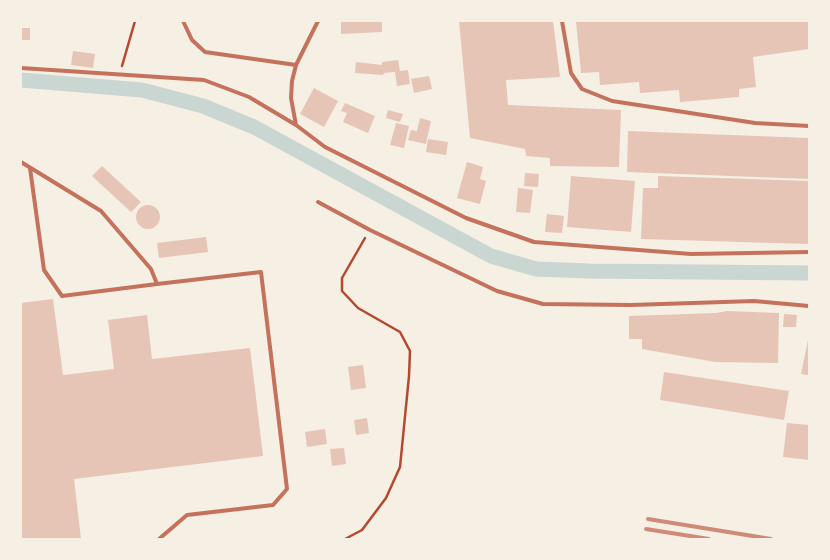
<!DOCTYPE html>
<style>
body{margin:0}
#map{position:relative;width:830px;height:560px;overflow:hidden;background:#f6efe4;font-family:Jost,sans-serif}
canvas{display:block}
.frame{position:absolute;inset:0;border:22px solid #f6efe4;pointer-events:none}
</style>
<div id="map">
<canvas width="830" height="560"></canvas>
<div class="frame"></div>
</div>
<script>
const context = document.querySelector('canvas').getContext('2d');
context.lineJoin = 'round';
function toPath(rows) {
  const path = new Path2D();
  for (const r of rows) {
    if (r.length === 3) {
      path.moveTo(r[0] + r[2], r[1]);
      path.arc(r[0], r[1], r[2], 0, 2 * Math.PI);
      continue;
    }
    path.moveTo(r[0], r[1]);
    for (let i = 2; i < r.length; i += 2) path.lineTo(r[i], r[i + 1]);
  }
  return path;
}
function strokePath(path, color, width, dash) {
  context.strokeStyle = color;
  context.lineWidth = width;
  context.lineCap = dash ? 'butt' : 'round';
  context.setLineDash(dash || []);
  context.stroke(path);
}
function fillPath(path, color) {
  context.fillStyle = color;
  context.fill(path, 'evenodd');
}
strokePath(toPath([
 [21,80,142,90,203,106,254,127,491,256,536,269,589,271,809,273]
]), '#c9d6d2', 15);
fillPath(toPath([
 [341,21,382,21,382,32,341,34],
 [459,21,553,21,560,77,506,80,508,105,621,110,619,167,550,166,550,158,526,156,525,149,470,138],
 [576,21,809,21,809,49,753,57,756,87,739,89,739,97,680,102,679,90,640,93,639,82,600,85,599,72,581,73],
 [21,28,30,28,30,40,21,40],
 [73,51,95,54,93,68,71,65],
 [398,60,400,71,408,70,410,84,397,86,395,72,384,73,383,75,355,73,356,62,382,65,382,62],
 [429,76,432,89,414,93,411,79],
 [314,88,338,101,324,127,300,114],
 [345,103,375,116,368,133,343,122,347,113,341,111],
 [388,110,403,114,400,122,386,118],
 [420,118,431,121,426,144,408,140,411,130,417,131],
 [396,123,409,126,404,148,390,145],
 [628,131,809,138,809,179,627,172],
 [428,139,448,142,446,155,426,152],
 [467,162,483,167,480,179,486,181,480,204,457,198],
 [102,166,141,202,131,212,92,176],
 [525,173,539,174,538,187,524,186],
 [571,176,635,181,631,232,567,227],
 [658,176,809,181,809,244,641,239,643,188,658,188],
 [518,188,533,190,530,213,516,212],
 [148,217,12],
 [547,214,564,216,562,233,545,232],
 [206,237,208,252,159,258,157,243],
 [53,299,63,375,114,369,108,320,147,315,152,359,250,348,263,456,74,479,81,539,21,539,21,303],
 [727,311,779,313,778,363,715,362,642,349,642,339,629,339,629,316,716,313],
 [784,314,797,315,796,327,783,327],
 [808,340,809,340,809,375,801,374],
 [363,365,366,388,351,390,348,367],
 [664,372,789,391,784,420,660,400],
 [367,418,369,433,356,435,354,420],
 [787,423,809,425,809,460,783,457],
 [325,429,327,444,307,447,305,432],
 [344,448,346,464,332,466,330,449]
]), '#e6c5b7');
strokePath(toPath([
 [122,66,135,21],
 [345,539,362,530,386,498,400,467,409,376,410,351,400,332,358,308,342,291,342,278,365,238]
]), '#b5482f', 2.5);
strokePath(toPath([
 [183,21,192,40,205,52,296,65],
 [562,21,571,73,582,89,612,101,755,123,809,126],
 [21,68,204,80,249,97,296,125,325,147,466,218,534,242,691,254,809,252],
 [296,125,291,98,292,81,296,65,318,21],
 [21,162,101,211,151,269,157,284,261,272,287,489,273,505,187,515,159,539],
 [30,168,44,270,62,296,157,284],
 [318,202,370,230,497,291,543,304,631,305,754,301,809,306]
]), '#c5725c', 4);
strokePath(toPath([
 [648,519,771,539],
 [646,529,709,539]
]), '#cf8b77', 4);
</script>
